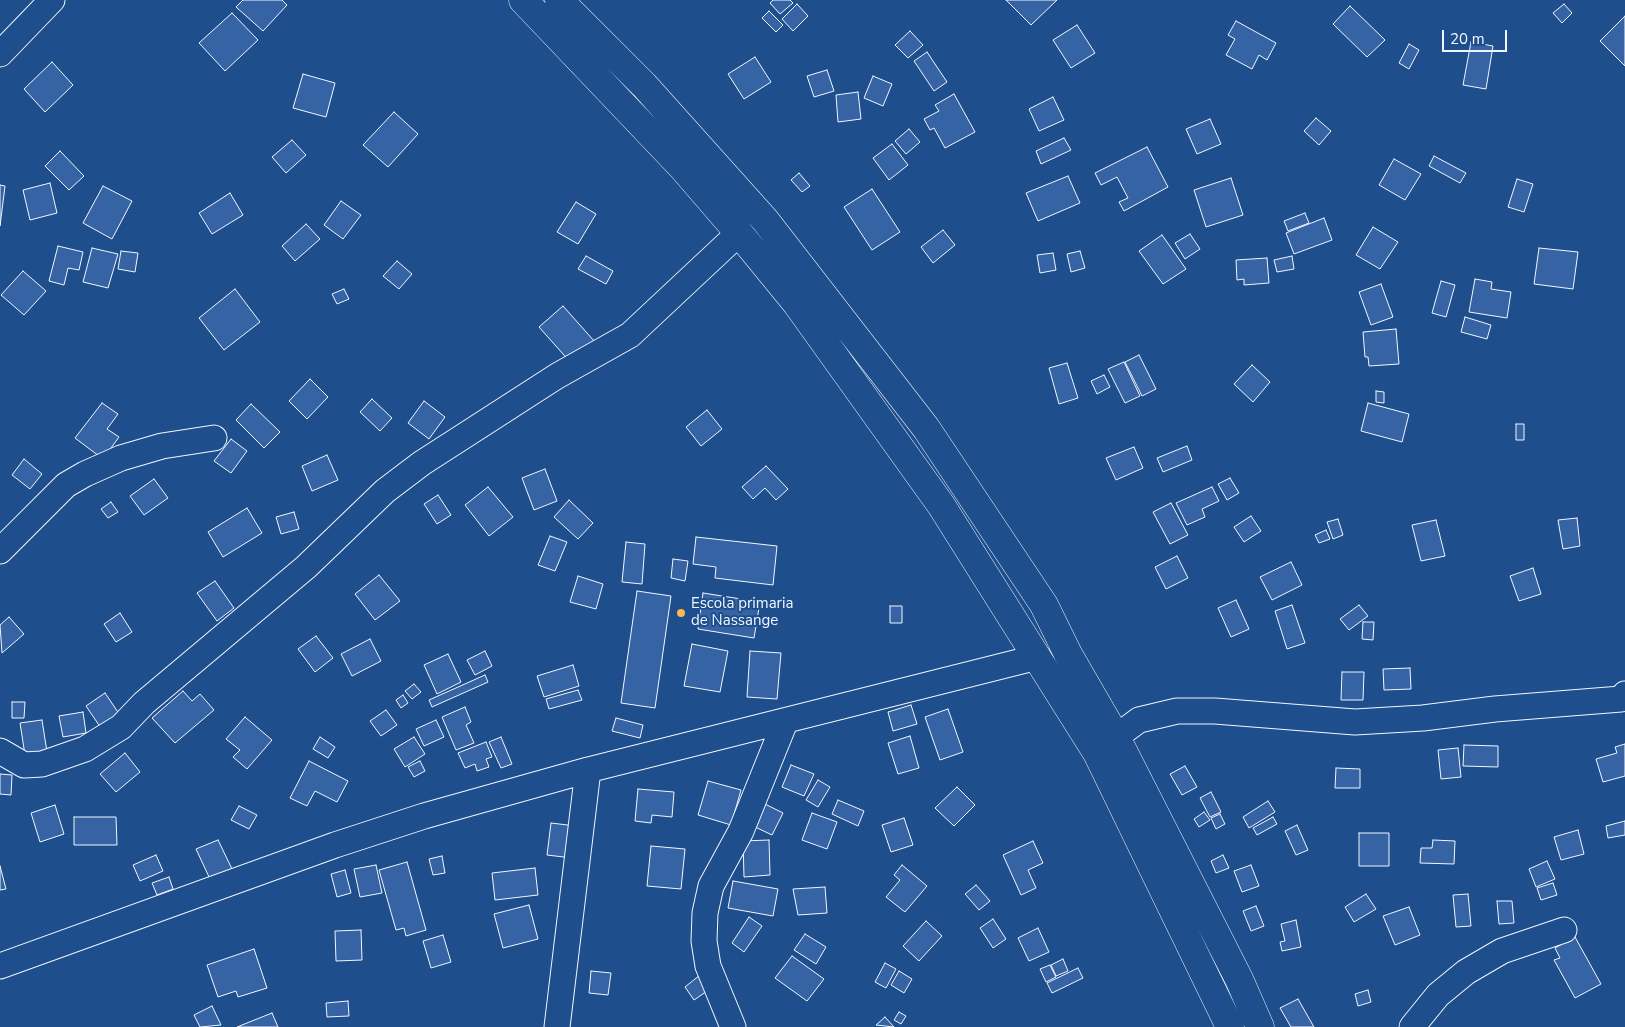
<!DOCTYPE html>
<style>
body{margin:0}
#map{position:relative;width:1625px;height:1027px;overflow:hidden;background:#1f4e8c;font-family:"Nunito Sans",sans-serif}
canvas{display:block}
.scale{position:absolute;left:1442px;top:30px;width:65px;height:22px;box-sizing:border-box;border:2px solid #f2f6ff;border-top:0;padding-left:6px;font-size:15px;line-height:18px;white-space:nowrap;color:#f2f6ff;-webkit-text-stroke:4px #1f4e8c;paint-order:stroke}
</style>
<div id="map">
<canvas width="1625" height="1027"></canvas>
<div class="scale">20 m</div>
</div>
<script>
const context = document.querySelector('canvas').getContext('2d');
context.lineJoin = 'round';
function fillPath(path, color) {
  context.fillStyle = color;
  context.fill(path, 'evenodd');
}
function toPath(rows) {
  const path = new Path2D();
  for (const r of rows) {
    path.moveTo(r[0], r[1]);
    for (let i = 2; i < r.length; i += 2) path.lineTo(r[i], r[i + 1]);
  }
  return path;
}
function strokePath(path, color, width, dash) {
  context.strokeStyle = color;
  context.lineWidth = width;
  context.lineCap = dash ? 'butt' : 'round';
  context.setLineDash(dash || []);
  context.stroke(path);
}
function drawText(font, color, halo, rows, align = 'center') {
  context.font = font + ' "Nunito Sans",sans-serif';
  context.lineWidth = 4;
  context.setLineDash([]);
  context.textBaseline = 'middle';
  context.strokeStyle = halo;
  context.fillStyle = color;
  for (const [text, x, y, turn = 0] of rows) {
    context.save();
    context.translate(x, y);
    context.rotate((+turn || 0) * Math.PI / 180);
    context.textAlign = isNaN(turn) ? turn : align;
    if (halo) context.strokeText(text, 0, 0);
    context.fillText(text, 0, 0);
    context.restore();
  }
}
const building = toPath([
 [243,0,282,0,287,5,263,31,236,7,243,0],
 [773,0,790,0,793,3,780,14,770,3,773,0],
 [1006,0,1057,0,1031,25,1006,0],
 [797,4,808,16,793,31,782,19,797,4],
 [1564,4,1572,13,1562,23,1553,13,1564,4],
 [1350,6,1385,40,1367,57,1333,24,1350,6],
 [769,11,783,25,776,32,762,18,769,11],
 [232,13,258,40,225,71,199,43,232,13],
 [1625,16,1625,66,1600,41,1625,16],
 [1236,21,1276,43,1267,60,1259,55,1252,69,1226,55,1235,39,1228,35,1236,21],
 [1077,25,1095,53,1071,68,1053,40,1077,25],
 [910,31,923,45,908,58,895,45,910,31],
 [1471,42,1493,46,1486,89,1463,85,1471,42],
 [1409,44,1419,50,1409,69,1399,63,1409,44],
 [927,52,947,82,934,91,914,61,927,52],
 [755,57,771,82,744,99,728,74,755,57],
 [52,62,73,85,45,112,24,89,52,62],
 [827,70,834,91,814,97,807,76,827,70],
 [303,74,335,83,326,117,293,108,303,74],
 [873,76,892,84,883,106,864,98,873,76],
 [858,92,861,119,838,122,836,95,858,92],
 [954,94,975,132,945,148,934,128,930,130,924,119,939,111,935,105,954,94],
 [1053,97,1064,120,1039,131,1029,109,1053,97],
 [394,112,418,134,388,167,363,145,394,112],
 [1316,118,1331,131,1319,145,1304,131,1316,118],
 [1210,119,1221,144,1197,154,1186,129,1210,119],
 [909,129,920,142,906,154,895,141,909,129],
 [1064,138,1071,150,1041,164,1036,151,1064,138],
 [292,140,306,155,286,173,272,157,292,140],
 [892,144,908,165,889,180,873,158,892,144],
 [1147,147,1168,187,1124,211,1119,202,1128,198,1117,177,1101,185,1095,173,1147,147],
 [60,151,84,176,69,190,45,166,60,151],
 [1434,156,1466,173,1460,183,1429,166,1434,156],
 [1394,159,1421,174,1405,200,1379,185,1394,159],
 [799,173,810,186,802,192,791,180,799,173],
 [1068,176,1080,203,1038,221,1026,193,1068,176],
 [1231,178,1243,215,1206,227,1194,190,1231,178],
 [1517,179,1533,184,1524,212,1508,207,1517,179],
 [50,183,57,213,30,220,23,190,50,183],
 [0,185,5,186,0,226,0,185],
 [103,186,132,201,112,239,83,223,103,186],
 [872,189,900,232,872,250,844,207,872,189],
 [230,193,243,215,212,234,199,213,230,193],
 [341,201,361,215,343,239,324,225,341,201],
 [576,202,596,214,578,244,557,232,576,202],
 [1305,213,1309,223,1288,231,1284,221,1305,213],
 [1324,218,1332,240,1294,254,1286,233,1324,218],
 [306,224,320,239,295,261,282,246,306,224],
 [1373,227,1398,242,1380,269,1356,255,1373,227],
 [943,230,955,245,933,263,921,247,943,230],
 [1190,234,1200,249,1185,259,1175,243,1190,234],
 [1162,235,1186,269,1163,284,1139,251,1162,235],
 [58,246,83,252,79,270,68,268,64,285,49,281,58,246],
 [92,248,118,254,108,288,83,282,92,248],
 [1539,248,1578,252,1573,289,1534,284,1539,248],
 [121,251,138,253,135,272,118,269,121,251],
 [1080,251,1085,268,1071,272,1067,254,1080,251],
 [1053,253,1056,270,1040,273,1037,255,1053,253],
 [586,256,613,271,606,284,578,269,586,256],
 [1292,256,1294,269,1277,272,1274,260,1292,256],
 [1267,258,1269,283,1244,285,1244,279,1237,280,1236,260,1267,258],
 [397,261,412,274,399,289,383,276,397,261],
 [23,271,46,291,24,315,1,295,23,271],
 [1475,279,1492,282,1491,289,1511,292,1507,318,1469,312,1475,279],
 [1441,281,1455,285,1446,317,1432,313,1441,281],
 [1381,284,1393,317,1371,325,1359,292,1381,284],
 [235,289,260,322,224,350,199,318,235,289],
 [344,289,349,299,337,304,332,294,344,289],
 [563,306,595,342,571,363,539,327,563,306],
 [1465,317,1491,325,1487,339,1461,332,1465,317],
 [1396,329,1399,364,1369,366,1368,357,1365,357,1363,332,1396,329],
 [1139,355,1156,389,1142,396,1125,362,1139,355],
 [1124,362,1140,396,1125,403,1108,369,1124,362],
 [1067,363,1078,398,1059,404,1049,368,1067,363],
 [1252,365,1270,382,1253,402,1234,384,1252,365],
 [1104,375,1110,387,1097,394,1091,381,1104,375],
 [310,379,328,397,307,419,289,401,310,379],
 [1376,391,1384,392,1384,403,1376,402,1376,391],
 [372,399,392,418,380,431,360,412,372,399],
 [424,401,445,417,429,439,408,423,424,401],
 [102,403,118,414,107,429,119,437,103,459,75,438,102,403],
 [1368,403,1409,414,1402,442,1361,431,1368,403],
 [251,404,280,432,264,448,236,420,251,404],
 [707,410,722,429,701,446,686,427,707,410],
 [1516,424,1524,424,1524,440,1516,440,1516,424],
 [231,439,247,451,231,473,214,461,231,439],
 [1187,446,1192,460,1163,472,1157,458,1187,446],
 [1134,447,1143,468,1116,480,1106,458,1134,447],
 [327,455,338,480,312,491,302,466,327,455],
 [24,459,42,474,30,489,12,475,24,459],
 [766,466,788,489,776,500,765,488,753,499,742,487,766,466],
 [545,469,557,501,534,510,522,478,545,469],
 [1230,478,1239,493,1227,500,1218,484,1230,478],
 [154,479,168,498,144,515,130,496,154,479],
 [488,487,513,517,489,536,465,505,488,487],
 [1212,487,1219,501,1202,509,1205,517,1187,525,1176,503,1212,487],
 [438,495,451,515,437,524,424,504,438,495],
 [569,500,593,523,578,539,554,517,569,500],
 [111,502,118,512,108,518,101,509,111,502],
 [1171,503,1188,535,1170,544,1153,512,1171,503],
 [247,508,262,533,223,557,208,532,247,508],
 [294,512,299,529,281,534,276,517,294,512],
 [1251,516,1261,531,1244,542,1234,527,1251,516],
 [1577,518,1580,546,1563,549,1558,520,1577,518],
 [1338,519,1343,535,1333,539,1327,522,1338,519],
 [1436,520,1445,556,1421,561,1412,525,1436,520],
 [1326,530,1330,539,1319,543,1315,535,1326,530],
 [550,536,567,542,555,571,538,565,550,536],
 [696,537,777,546,773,585,715,578,716,567,693,564,696,537],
 [626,542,645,544,642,584,622,582,626,542],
 [1177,556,1188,578,1166,589,1155,567,1177,556],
 [673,559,688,561,685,581,671,578,673,559],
 [1291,562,1302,585,1272,600,1260,577,1291,562],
 [1533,568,1541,594,1519,601,1510,576,1533,568],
 [379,575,400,601,375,620,355,594,379,575],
 [578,576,603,584,596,609,570,602,578,576],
 [215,581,234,608,217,621,197,593,215,581],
 [637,591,671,596,655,708,621,703,637,591],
 [703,593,760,602,754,638,698,629,703,593],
 [1236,600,1249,629,1231,637,1218,608,1236,600],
 [1292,605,1305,643,1287,649,1275,611,1292,605],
 [1359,605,1368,616,1349,630,1340,619,1359,605],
 [890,606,902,606,902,623,890,623,890,606],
 [120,613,132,632,116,642,104,624,120,613],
 [9,617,24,634,2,653,0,625,9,617],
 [1363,622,1374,622,1373,640,1362,639,1363,622],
 [316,636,333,658,315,672,298,649,316,636],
 [370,639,381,661,352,676,341,654,370,639],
 [692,644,728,651,720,692,684,686,692,644],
 [485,651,492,666,475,675,467,660,485,651],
 [750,651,781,653,777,699,747,697,750,651],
 [448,654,461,682,437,694,424,665,448,654],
 [573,665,579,686,544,697,537,676,573,665],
 [1410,668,1411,689,1384,690,1383,669,1410,668],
 [1342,672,1364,672,1363,700,1341,700,1342,672],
 [485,675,488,682,432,707,429,700,485,675],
 [414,684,421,692,412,699,405,691,414,684],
 [578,690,582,700,549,709,546,699,578,690],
 [183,691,192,701,200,694,214,710,175,743,152,718,183,691],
 [105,693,122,718,103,731,86,706,105,693],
 [403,695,408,703,401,708,396,700,403,695],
 [12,702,25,702,24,718,12,718,12,702],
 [911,705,917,724,893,731,888,712,911,705],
 [465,707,471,722,466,725,474,743,456,750,442,717,465,707],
 [948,709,963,752,940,760,925,717,948,709],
 [386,710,397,725,381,736,370,721,386,710],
 [83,712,86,733,63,737,59,716,83,712],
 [245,717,272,740,247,769,233,757,240,750,226,739,245,717],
 [616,718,643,725,640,738,612,731,616,718],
 [42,720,47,752,25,755,20,723,42,720],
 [436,720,444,737,424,746,416,729,436,720],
 [910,736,919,768,898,774,888,743,910,736],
 [320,737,335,747,328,758,313,749,320,737],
 [414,737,425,754,405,767,394,749,414,737],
 [501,737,512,764,501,768,489,742,501,737],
 [486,742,492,757,486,759,489,767,477,771,475,764,465,768,458,753,486,742],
 [1625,744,1625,776,1603,782,1596,759,1617,753,1615,747,1625,744],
 [1464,745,1498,746,1498,767,1463,766,1464,745],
 [1458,748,1461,777,1441,779,1438,750,1458,748],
 [125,753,140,772,116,792,100,774,125,753],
 [309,761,348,781,337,802,315,791,307,806,290,798,309,761],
 [420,761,425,771,414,777,408,767,420,761],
 [791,765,814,774,804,796,782,787,791,765],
 [1185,766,1197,787,1182,795,1170,774,1185,766],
 [1336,768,1360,769,1360,788,1335,788,1336,768],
 [0,774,12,775,11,795,0,794,0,774],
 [818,780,830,787,818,807,806,800,818,780],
 [708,781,741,790,731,825,698,815,708,781],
 [957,787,975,805,954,826,935,808,957,787],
 [638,789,674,792,672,817,652,815,651,823,635,821,638,789],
 [1211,792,1221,812,1210,817,1200,798,1211,792],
 [838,800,864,811,858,826,832,814,838,800],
 [1268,801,1275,812,1249,828,1243,817,1268,801],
 [761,802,783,813,772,835,751,825,761,802],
 [55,805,64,834,40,842,31,813,55,805],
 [239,806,257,815,249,829,231,820,239,806],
 [1204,812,1210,820,1199,827,1194,819,1204,812],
 [812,813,837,822,827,849,802,840,812,813],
 [1220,814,1225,824,1216,829,1211,818,1220,814],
 [74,817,116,817,117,845,74,845,74,817],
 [1273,817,1277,824,1257,835,1253,828,1273,817],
 [904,818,913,845,891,852,882,825,904,818],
 [1625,821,1625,835,1608,838,1606,826,1625,821],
 [551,823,576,826,572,858,547,855,551,823],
 [1297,825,1308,850,1296,855,1285,831,1297,825],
 [1578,830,1584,854,1561,860,1554,837,1578,830],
 [1359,833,1389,833,1389,866,1359,866,1359,833],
 [218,840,232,869,210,879,196,849,218,840],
 [769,840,770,875,744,877,743,841,769,840],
 [1433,840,1455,841,1454,864,1420,863,1421,848,1432,848,1433,840],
 [1033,841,1043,863,1028,870,1036,888,1021,895,1003,855,1033,841],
 [651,846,685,849,681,889,647,886,651,846],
 [156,855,163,871,140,881,133,865,156,855],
 [1223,855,1229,868,1216,873,1211,861,1223,855],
 [442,856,445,873,433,875,429,859,442,856],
 [1547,861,1555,879,1536,887,1529,869,1547,861],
 [407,862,426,930,406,936,404,928,396,930,379,870,407,862],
 [376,865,382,893,360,897,354,869,376,865],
 [902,865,927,886,905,912,886,897,900,880,894,875,902,865],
 [1251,865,1259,886,1242,892,1234,871,1251,865],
 [0,866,6,889,0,890,0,866],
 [535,868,538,895,495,900,492,873,535,868],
 [345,870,351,893,337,897,331,874,345,870],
 [169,877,173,889,157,895,152,883,169,877],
 [733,881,778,889,773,916,728,908,733,881],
 [1553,883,1557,895,1541,900,1537,888,1553,883],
 [976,885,990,901,979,910,965,894,976,885],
 [825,887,827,913,798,915,793,889,825,887],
 [1366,894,1376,909,1354,922,1345,907,1366,894],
 [1468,894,1471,926,1456,927,1453,895,1468,894],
 [1497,901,1512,901,1514,923,1499,924,1497,901],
 [529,905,538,939,503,948,494,914,529,905],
 [1256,906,1264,926,1251,931,1243,911,1256,906],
 [1409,907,1420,935,1395,945,1383,916,1409,907],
 [749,917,762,926,744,952,732,943,749,917],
 [993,919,1006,939,993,948,980,928,993,919],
 [1296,920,1301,947,1282,951,1280,942,1285,941,1281,924,1296,920],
 [926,921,942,936,919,961,903,946,926,921],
 [1038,928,1049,952,1029,961,1018,938,1038,928],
 [361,930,362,960,336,961,335,931,361,930],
 [805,934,826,947,816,964,794,950,805,934],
 [443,935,451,962,431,968,423,941,443,935],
 [1575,937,1601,984,1575,998,1554,960,1560,958,1555,948,1575,937],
 [254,949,267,988,238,997,236,991,218,997,207,965,254,949],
 [792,956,824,979,807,1001,775,978,792,956],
 [1063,959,1068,971,1056,976,1051,965,1063,959],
 [885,963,896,969,886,988,875,982,885,963],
 [1050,965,1056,977,1046,982,1040,969,1050,965],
 [1078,968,1083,978,1052,993,1047,983,1078,968],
 [591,971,611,973,608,995,589,993,591,971],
 [899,971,912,979,904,993,891,985,899,971],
 [700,975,710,989,694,1000,685,987,700,975],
 [1368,990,1371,1002,1358,1006,1355,994,1368,990],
 [1298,999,1314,1027,1291,1027,1280,1008,1298,999],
 [348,1001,349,1016,327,1017,326,1003,348,1001],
 [212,1006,221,1025,200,1027,194,1015,212,1006],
 [899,1012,906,1016,901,1024,894,1020,899,1012],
 [272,1013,278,1027,237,1027,272,1013],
 [885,1017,894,1027,876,1025,885,1017]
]);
fillPath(building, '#3563a3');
strokePath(building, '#f2f6ff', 1);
const minor = toPath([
 [0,54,52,0],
 [0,551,66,485,85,474,121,458,162,446,214,438],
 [1116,737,1139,720,1177,711,1215,711,1355,722,1423,718,1495,709,1621,699,1625,694],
 [0,751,24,765,42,764,85,749,121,727,144,703,306,567,385,491,422,463,557,376,630,335,739,233],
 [0,966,335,845,424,816,588,770,1038,657],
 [557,1027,588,770],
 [733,1027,708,966,704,941,705,913,711,886,741,831,785,722],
 [1412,1027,1438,995,1466,972,1502,951,1564,930]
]);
const highway = toPath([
 [523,0,683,168,739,233,797,304,941,505,1097,753,1230,1027],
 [559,0,644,85,765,220,926,428,1044,605,1068,654,1116,737,1239,979,1260,1027]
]);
strokePath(minor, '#f2f6ff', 27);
strokePath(highway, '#f2f6ff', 29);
strokePath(minor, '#1f4e8c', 25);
strokePath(highway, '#1f4e8c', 28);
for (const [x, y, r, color] of [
 [681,613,5,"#ffb74d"]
]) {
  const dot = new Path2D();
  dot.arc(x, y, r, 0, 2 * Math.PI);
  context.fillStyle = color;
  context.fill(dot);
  strokePath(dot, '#1f4e8c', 2);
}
drawText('15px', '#f2f6ff', '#1f4e8c', [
 ["Escola primaria",691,604],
 ["de Nassange",691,621]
], 'left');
</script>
